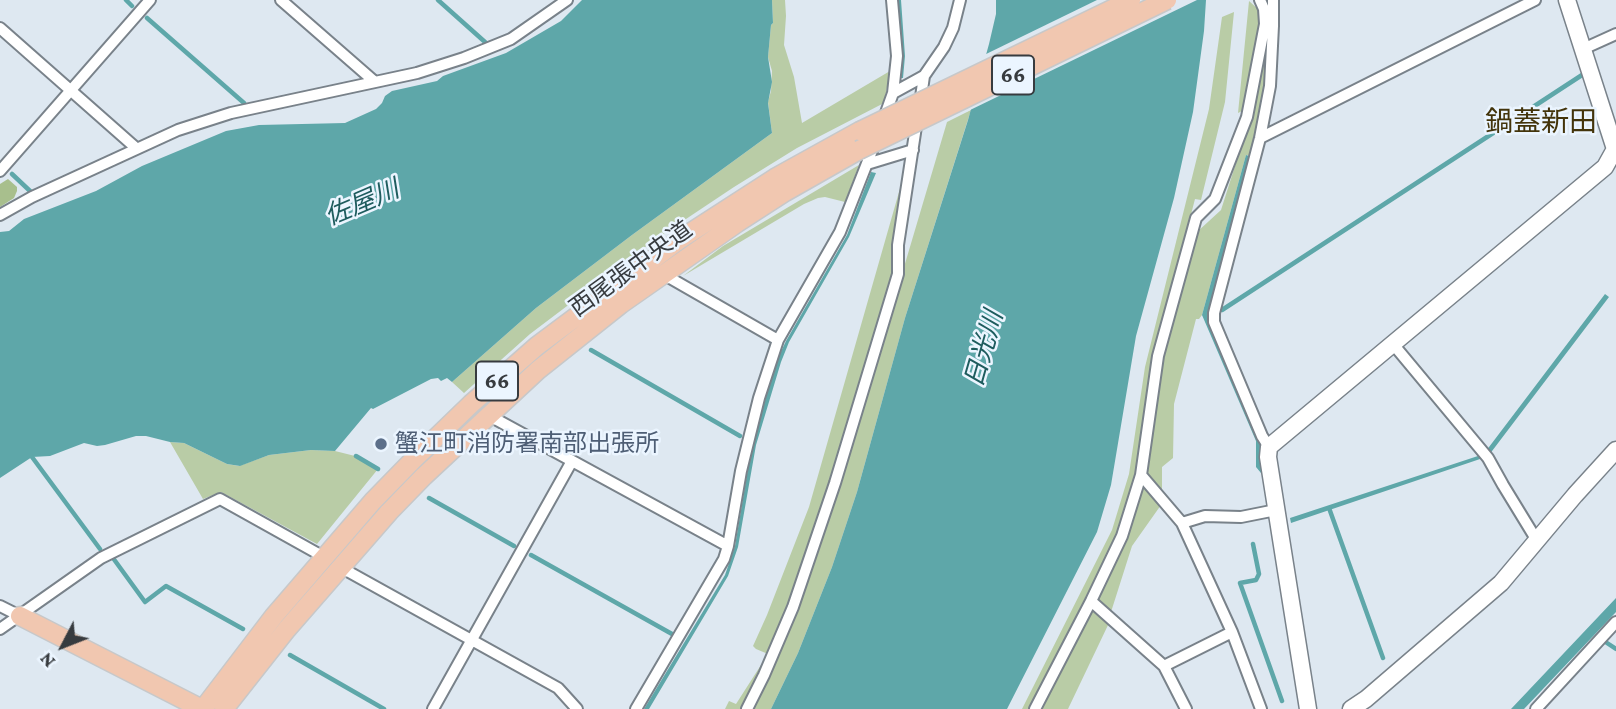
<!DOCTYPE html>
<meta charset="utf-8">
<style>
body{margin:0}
#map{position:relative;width:1616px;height:709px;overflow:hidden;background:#dee8f1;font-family:"Crimson Pro",serif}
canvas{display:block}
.north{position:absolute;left:28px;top:611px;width:70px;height:70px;-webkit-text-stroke:5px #ebf5ff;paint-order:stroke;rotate:228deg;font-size:19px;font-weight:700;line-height:28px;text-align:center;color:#373b3f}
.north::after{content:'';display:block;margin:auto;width:24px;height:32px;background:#373b3f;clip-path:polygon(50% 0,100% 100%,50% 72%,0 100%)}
</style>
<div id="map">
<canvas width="1616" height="709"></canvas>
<div class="north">N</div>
</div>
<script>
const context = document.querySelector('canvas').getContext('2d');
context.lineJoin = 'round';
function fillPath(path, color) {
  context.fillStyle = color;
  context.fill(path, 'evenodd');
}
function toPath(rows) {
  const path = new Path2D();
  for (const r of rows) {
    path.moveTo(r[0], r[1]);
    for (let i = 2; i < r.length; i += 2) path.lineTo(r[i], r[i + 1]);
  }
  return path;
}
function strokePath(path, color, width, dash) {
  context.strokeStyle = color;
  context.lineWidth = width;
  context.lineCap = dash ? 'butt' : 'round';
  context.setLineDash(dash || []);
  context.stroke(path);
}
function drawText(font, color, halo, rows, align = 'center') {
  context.font = font + ' "Crimson Pro","Noto Sans JP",serif';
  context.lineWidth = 5;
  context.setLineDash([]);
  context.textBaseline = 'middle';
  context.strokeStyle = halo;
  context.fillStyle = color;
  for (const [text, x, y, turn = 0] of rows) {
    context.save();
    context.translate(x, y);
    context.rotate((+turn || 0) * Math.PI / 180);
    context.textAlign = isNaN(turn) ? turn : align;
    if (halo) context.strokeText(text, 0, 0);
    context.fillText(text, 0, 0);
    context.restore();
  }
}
fillPath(toPath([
 [772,0,785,0,786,16,784,45,794,77,802,123,890,71,884,103,797,148,734,187,653,241,530,334,464,393,452,382,536,308,632,235,772,133,768,102,771,91,772,71,768,57,771,25,773,23],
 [1249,1,1259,10,1260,28,1242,111,1238,113],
 [1234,12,1225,102,1201,200,1195,199,1153,361,1137,476,1119,535,1031,709,1022,709,1112,530,1129,474,1145,367,1209,109,1222,17],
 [1267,25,1266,82,1251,156,1246,155,1202,315,1199,319,1196,319,1174,404,1173,458,1162,467,1162,493,1146,476,1163,353,1197,232,1221,210,1250,119],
 [971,110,905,318,857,492,832,567,798,653,771,709,752,709,840,483,947,122],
 [859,165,845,202,825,197,818,198,804,204,683,276,723,246],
 [903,178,891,284,831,481,788,607,768,654,756,649,753,646,767,615,809,507],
 [170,442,184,443,227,464,239,466,269,455,311,450,335,451,355,456,378,469,317,544,221,492,203,499],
 [1145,486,1161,505,1132,546,1111,612,1096,598,1142,487],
 [1092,608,1109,623,1068,709,1038,709],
 [761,665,765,666,743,709,725,709,729,701,736,704]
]), '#b9cca6');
fillPath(toPath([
 [8,179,17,187,17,191,14,198,0,207,0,184]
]), '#a8bf8d');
fillPath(toPath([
 [582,0,772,0,773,23,771,25,768,57,772,82,768,103,772,133,632,235,536,308,452,382,447,378,441,381,438,378,431,379,373,409,371,408,335,451,311,450,269,455,240,466,227,464,184,443,170,442,146,436,136,436,105,445,97,446,84,443,50,456,32,457,0,478,0,232,9,231,24,219,96,191,142,166,226,131,259,125,345,123,376,109,382,103,385,96,392,91,437,81,443,76,506,53,561,21],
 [898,0,901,0,905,56,903,78,899,78,902,56],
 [996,0,1206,0,1204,31,1193,112,1174,198,1136,336,1111,485,1097,532,1007,709,771,709,798,653,832,567,857,492,905,318,968,120,989,44,996,14],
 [1246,155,1249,156,1209,313,1208,321,1261,446,1261,473,1256,467,1256,441,1202,315],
 [871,172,876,173,849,237,789,342,781,362,756,445,738,547,728,576,649,709,644,709,725,575,735,546,752,444,777,360,786,341,847,235],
 [1605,294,1609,297,1489,455,1486,451],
 [1481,455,1483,458,1291,523,1290,518],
 [1616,598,1616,612,1524,709,1511,709]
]), '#5ea7a9');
fillPath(toPath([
 [1097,0,1197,0,966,112,982,56]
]), '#dee8f1');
strokePath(toPath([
 [126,0,132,6],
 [438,0,485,42],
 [147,18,244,103],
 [12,174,30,191],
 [1222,310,1582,75],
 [591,350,740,436],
 [356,456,378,469],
 [32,457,100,549],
 [429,498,514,546],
 [1329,508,1383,658],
 [1253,544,1259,574,1256,580,1240,583,1282,701],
 [531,555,672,634],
 [113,558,145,602,166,586,243,629],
 [1604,641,1616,649],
 [290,655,384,709]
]), '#5ea7a9', 4.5);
const street = toPath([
 [281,0,375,82],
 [0,28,136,148],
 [1583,49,1616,34],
 [893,93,924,76,944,47,953,28,960,0],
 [920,104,924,76],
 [883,121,893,93,897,56,892,0],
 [1260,138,1535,0],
 [867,164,913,150],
 [0,171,150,0],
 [0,215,32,197,178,130,231,113,417,73,464,58,511,39,567,0],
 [663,274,778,340],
 [1393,344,1488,458,1503,485,1536,539],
 [488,415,728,546],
 [1269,447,1262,436,1214,322,1214,313,1260,138,1270,86,1273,26,1273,0],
 [1141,475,1182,523,1232,632,1261,709],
 [1182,523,1205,516,1241,517,1276,510],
 [340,567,558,688,577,709],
 [1091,601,1164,666,1186,709],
 [0,606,20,616],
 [0,629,101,558,220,499,324,557],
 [1164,666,1232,632],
 [433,709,572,461],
 [636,709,724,559,728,546,741,471,759,398,778,340,840,232,875,143],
 [747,709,764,675,793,607,835,483,898,274,898,245,917,120],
 [1035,709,1091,601,1122,536,1141,475,1158,356,1196,218,1215,199,1247,117,1265,24,1264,9,1260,0],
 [1536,709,1616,622]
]);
const secondary = toPath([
 [1308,709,1268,457,1269,447,1605,167,1615,149,1567,0],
 [1351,709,1366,699,1501,583,1575,495,1616,450]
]);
const primary = toPath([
 [20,616,202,709,203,709,274,616,373,501,414,459,471,404,537,346,679,240,775,178,860,131],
 [224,709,287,629,389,512,424,476,538,370,621,304,737,223,785,192,859,150]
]);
strokePath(street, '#79828a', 14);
strokePath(secondary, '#79828a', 19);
strokePath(primary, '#c7c8c9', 21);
strokePath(street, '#fff', 10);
strokePath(secondary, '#fff', 16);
strokePath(primary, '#f1c7b0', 18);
const primaryBridge = toPath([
 [860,131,1131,0],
 [859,150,1167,0]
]);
strokePath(primaryBridge, '#c7c8c9', 21, []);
strokePath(primaryBridge, '#f1c7b0', 18);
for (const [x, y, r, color] of [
 [381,444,7,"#5c6f8a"]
]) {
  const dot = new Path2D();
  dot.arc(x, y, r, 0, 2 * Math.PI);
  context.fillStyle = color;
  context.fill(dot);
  strokePath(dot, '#ebf5ff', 2.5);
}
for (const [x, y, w] of [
 [1013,75,42],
 [497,381,42]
]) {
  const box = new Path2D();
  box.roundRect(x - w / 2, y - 19.5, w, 39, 5);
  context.fillStyle = '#ebf5ff';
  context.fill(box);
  strokePath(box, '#373b3f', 2);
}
drawText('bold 23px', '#373b3f', null, [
 ["66",1013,75],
 ["66",497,381]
]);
drawText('24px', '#373b3f', '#ebf5ff', [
 ["西尾張中央道",631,269,-36]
]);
drawText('24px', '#4e5e75', '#ebf5ff', [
 ["蟹江町消防署南部出張所",395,444]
], 'left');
drawText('italic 26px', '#1e5c5e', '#ebf5ff', [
 ["佐屋川",362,203,-23],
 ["日光川",984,349,-74]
]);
drawText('28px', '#43340b', '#ebf5ff', [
 ["鍋蓋新田",1541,122]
]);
</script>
